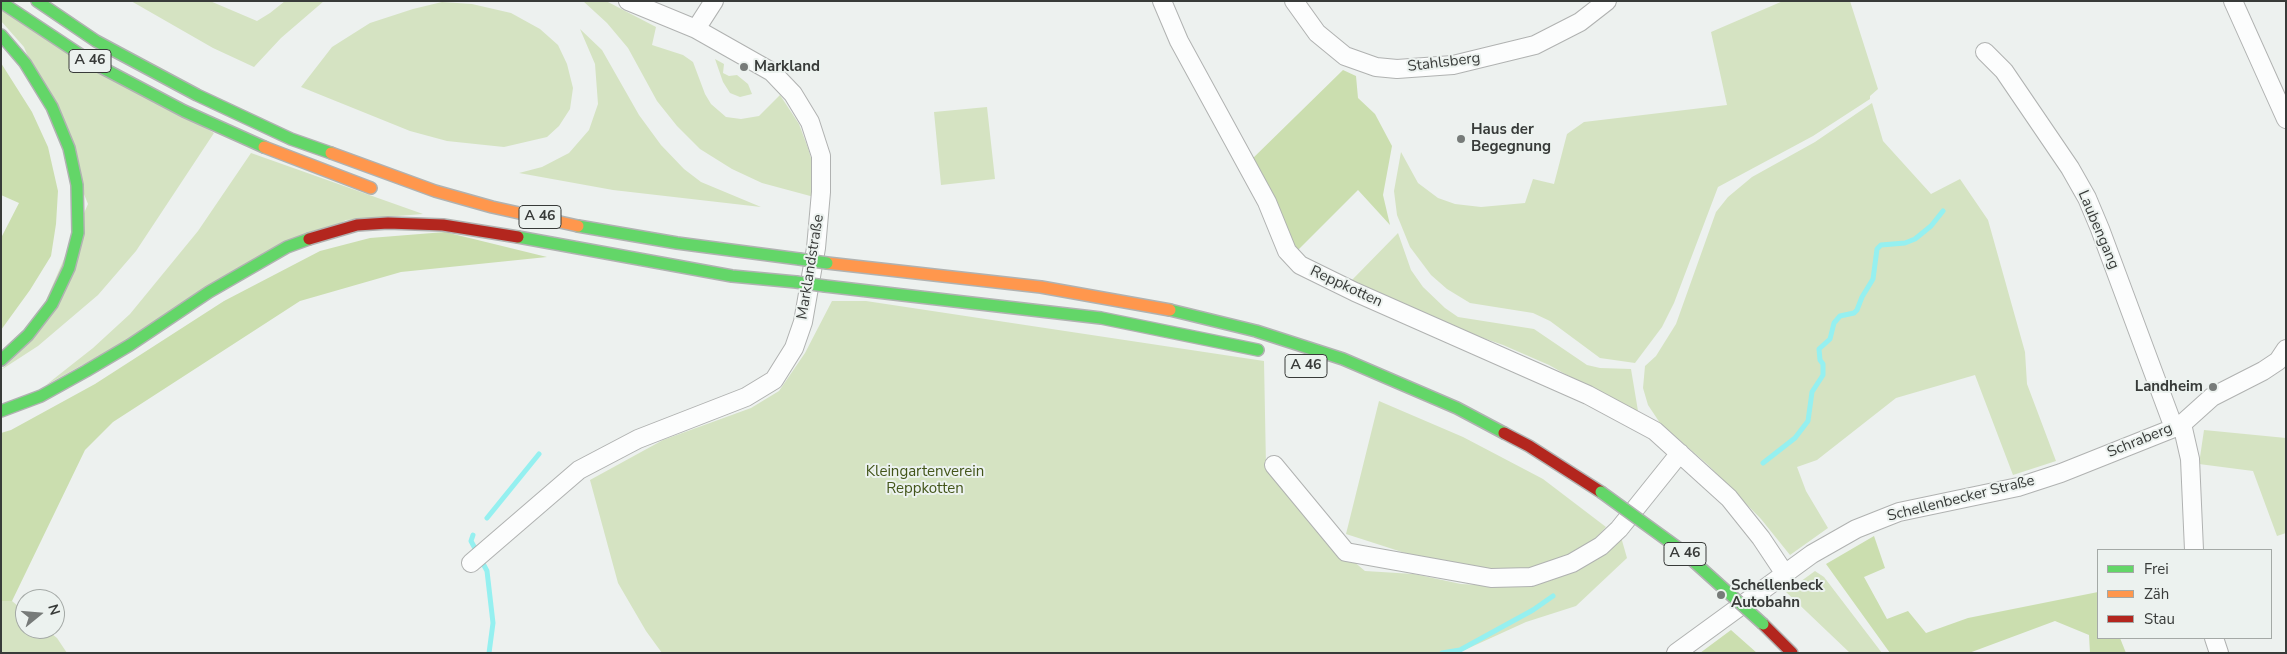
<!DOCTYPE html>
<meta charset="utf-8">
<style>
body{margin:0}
#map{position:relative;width:2287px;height:654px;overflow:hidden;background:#edf1ef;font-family:"Nunito Sans",sans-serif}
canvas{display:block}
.frame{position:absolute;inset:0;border:2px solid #383b39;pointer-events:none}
.legend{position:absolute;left:2097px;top:549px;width:175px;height:90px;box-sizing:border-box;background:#ecf2ef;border:1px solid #a4a9a6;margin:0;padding:6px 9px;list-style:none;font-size:15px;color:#383b39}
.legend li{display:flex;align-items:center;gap:10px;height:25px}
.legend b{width:25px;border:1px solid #a4a9a6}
.north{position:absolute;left:15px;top:589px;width:50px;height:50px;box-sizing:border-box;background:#ecf2ef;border:1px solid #a4a9a6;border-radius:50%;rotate:73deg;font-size:14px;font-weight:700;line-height:20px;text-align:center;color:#383b39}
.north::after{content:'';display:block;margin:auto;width:18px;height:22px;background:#777b79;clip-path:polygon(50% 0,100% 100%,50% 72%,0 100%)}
</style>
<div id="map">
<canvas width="2287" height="654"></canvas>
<div class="frame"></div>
<ul class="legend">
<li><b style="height:6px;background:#63d668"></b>Frei</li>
<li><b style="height:6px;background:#ff974d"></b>Zäh</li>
<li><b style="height:6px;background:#b3261e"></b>Stau</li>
</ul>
<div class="north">N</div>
</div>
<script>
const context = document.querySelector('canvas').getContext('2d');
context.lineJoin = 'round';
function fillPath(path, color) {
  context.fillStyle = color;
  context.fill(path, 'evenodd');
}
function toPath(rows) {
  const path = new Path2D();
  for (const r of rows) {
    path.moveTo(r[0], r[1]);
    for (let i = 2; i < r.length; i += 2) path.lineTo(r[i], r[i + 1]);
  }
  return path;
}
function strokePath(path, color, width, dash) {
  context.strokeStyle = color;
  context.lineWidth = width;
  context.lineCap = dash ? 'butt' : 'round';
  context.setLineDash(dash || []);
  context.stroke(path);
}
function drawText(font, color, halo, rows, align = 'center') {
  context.font = font + ' "Nunito Sans",sans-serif';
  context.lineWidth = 4;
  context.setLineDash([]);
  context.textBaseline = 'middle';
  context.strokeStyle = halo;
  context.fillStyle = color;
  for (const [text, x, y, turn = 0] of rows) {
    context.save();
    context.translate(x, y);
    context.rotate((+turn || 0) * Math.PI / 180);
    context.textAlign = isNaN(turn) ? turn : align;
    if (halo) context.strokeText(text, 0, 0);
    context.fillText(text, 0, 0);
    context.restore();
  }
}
fillPath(toPath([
 [131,1,210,1,257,21,270,13,285,1,324,1,281,38,254,67,213,48],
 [583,1,606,1,656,27,652,45,683,55,693,62,705,94,711,104,726,117,741,119,759,116,780,95,799,124,808,148,816,175,814,197,762,183,732,169,700,149,677,126,657,101,628,48,607,23],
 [1783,1,1850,1,1878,89,1870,96,1870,99,1813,136,1718,187,1674,303,1662,327,1635,363,1600,358,1550,321,1533,313,1470,303,1447,289,1431,275,1410,247,1397,215,1394,191,1401,152,1418,183,1438,198,1455,204,1481,207,1525,203,1533,179,1554,184,1567,134,1584,122,1727,105,1711,32],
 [442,2,472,4,511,13,540,29,558,45,567,64,573,88,570,109,559,126,547,137,504,147,447,141,410,131,301,87,332,47,370,23,413,9],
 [1,8,214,133,136,251,98,295,38,346,1,370,26,346,88,204,24,47,1,21],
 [580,29,602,50,639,115,661,145,684,169,701,182,761,207,613,190,519,173,542,167,569,153,589,130,598,104,595,64],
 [715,59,724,64,723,73,729,76,737,75,748,84,752,94,740,97,730,93,723,82],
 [1872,103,1883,141,1931,194,1960,179,1988,220,2025,352,2027,384,2056,461,2013,475,1975,375,1896,398,1817,460,1797,467,1806,491,1828,528,1790,555,1761,519,1707,464,1660,423,1648,405,1643,388,1645,366,1656,356,1676,324,1716,212,1728,197,1752,177,1815,142],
 [987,107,995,179,941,185,934,112],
 [251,153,423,214,346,220,46,385,93,348,130,314,198,231],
 [1398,233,1411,270,1423,287,1445,308,1458,317,1534,329,1587,365,1600,368,1631,369,1638,411,1599,393,1549,365,1503,345,1443,324,1351,281],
 [832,301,866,301,1264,361,1266,466,1334,545,1365,571,1414,574,1461,584,1519,587,1542,581,1621,537,1627,558,1576,606,1526,622,1458,653,662,653,646,631,618,583,590,480,663,440,751,408,779,391,805,353],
 [1379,401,1463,437,1543,479,1606,527,1589,546,1557,561,1520,570,1484,571,1430,561,1346,534],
 [2204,430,2286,438,2286,533,2277,536,2253,471,2199,464],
 [1815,571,1824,577,1882,653,1850,653,1786,592],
 [1,601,12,601,25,612,25,629,46,629,57,638,67,653,1,653]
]), '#d5e3c2');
fillPath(toPath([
 [1,63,32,112,48,147,58,191,56,224,51,256,30,290,1,330,1,238,19,203,1,195],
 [1343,70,1356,76,1358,98,1375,114,1392,146,1383,195,1390,225,1358,190,1298,250,1293,246,1250,161],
 [445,232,547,257,401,272,300,301,113,422,85,450,12,601,1,601,1,433,11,430,95,384,224,301,320,251,370,238],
 [1874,536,1885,568,1864,577,1887,619,1908,611,1926,633,1968,618,2098,592,2098,638,2120,638,2126,653,2090,653,2089,635,2055,621,1969,653,1890,653,1826,564],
 [1731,630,1757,653,1700,653]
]), '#cbdeaf');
strokePath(toPath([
 [1763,463,1795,438,1808,421,1812,392,1823,375,1823,364,1820,360,1819,349,1830,339,1834,323,1840,316,1854,313,1857,310,1862,297,1873,279,1877,249,1881,245,1905,243,1915,239,1931,226,1943,211],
 [487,518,539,454],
 [473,535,471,541,487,571,493,623,489,653],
 [1442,653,1460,650,1533,610,1553,596]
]), '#95f0f0', 5);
const street = toPath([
 [1162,1,1179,41,1267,202,1287,251,1300,265,1355,292,1588,395,1655,431,1729,498,1761,538,1785,574],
 [1294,1,1317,33,1345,56,1376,67,1397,69,1453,65,1535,45,1580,22,1607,1],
 [2233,1,2286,119],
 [696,29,714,1],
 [1985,52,2004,71,2070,168,2087,198,2100,229,2174,428],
 [2182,424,2190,459,2194,550],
 [1274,465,1346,552,1491,578,1531,577,1572,563,1601,546,1619,529,1680,453],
 [471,563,579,470,638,439,746,397,774,380,794,348,803,322,816,248,821,192,821,156,810,122,793,94,772,72,696,29,628,1],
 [2214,638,2219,653],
 [1676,653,1812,554,1856,529,1899,512,2018,487,2061,473,2174,428,2182,424,2212,397,2263,371,2278,361,2286,349]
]);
const fast = toPath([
 [37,1,96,41,197,95,291,139,331,153],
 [1,2,93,63,184,111,264,147],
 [1,35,25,63,52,107,69,148,77,185,78,233,69,268,52,304,28,335,1,360],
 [578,226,677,243,799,259],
 [518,237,732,276,796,282],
 [825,286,1101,318,1258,350],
 [1170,310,1256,331,1343,359,1457,408,1504,433],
 [1,411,41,396,86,371,130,345,209,292,287,247,309,239]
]);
const slow = toPath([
 [264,147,371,188],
 [331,153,435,191,492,207,578,226],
 [827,263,1041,287,1170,310]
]);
const jam = toPath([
 [309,239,357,225,388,223,443,225,518,237],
 [1504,433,1529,446,1601,492],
 [1763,624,1792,653]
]);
strokePath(street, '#b0b2b1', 20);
strokePath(fast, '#b0b2b1', 14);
strokePath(slow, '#b0b2b1', 14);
strokePath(jam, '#b0b2b1', 14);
strokePath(street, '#fcfdfd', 18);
strokePath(fast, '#63d668', 11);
strokePath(slow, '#ff974d', 11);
strokePath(jam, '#b3261e', 11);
const fastBridge = toPath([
 [799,259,827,263],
 [796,282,825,286],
 [1601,492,1681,550,1763,624]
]);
strokePath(fastBridge, '#b0b2b1', 14, []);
strokePath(fastBridge, '#63d668', 11);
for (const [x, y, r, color] of [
 [744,67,5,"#777b79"],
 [1461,139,5,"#777b79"],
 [2213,387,5,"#777b79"],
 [1721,595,5,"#777b79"]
]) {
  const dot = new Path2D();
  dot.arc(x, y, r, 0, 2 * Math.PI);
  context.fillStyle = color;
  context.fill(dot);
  strokePath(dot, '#ecf2ef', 2);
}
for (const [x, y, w] of [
 [90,61,42],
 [540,217,42],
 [1306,366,42],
 [1685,554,42]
]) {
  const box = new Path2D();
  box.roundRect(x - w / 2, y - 11.5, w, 23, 4);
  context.fillStyle = '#ecf2ef';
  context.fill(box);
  strokePath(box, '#383b39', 1);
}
drawText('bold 14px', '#383b39', null, [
 ["A 46",90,61],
 ["A 46",540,217],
 ["A 46",1306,366],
 ["A 46",1685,554]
]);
drawText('15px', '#383b39', '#ecf2ef', [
 ["Stahlsberg",1444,63,-7],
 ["Laubengang",2098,230,67],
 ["Marklandstraße",811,267,-81],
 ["Reppkotten",1346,287,25],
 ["Schraberg",2140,441,-22],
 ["Schellenbecker Straße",1961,499,-14]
]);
drawText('bold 15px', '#383b39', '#ecf2ef', [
 ["Markland",754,67],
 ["Haus der",1471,130],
 ["Begegnung",1471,147],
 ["Landheim",2203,387,"right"],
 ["Schellenbeck",1731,586],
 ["Autobahn",1731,603]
], 'left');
drawText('15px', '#43551a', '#ecf2ef', [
 ["Kleingartenverein",925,472],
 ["Reppkotten",925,489]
]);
</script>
